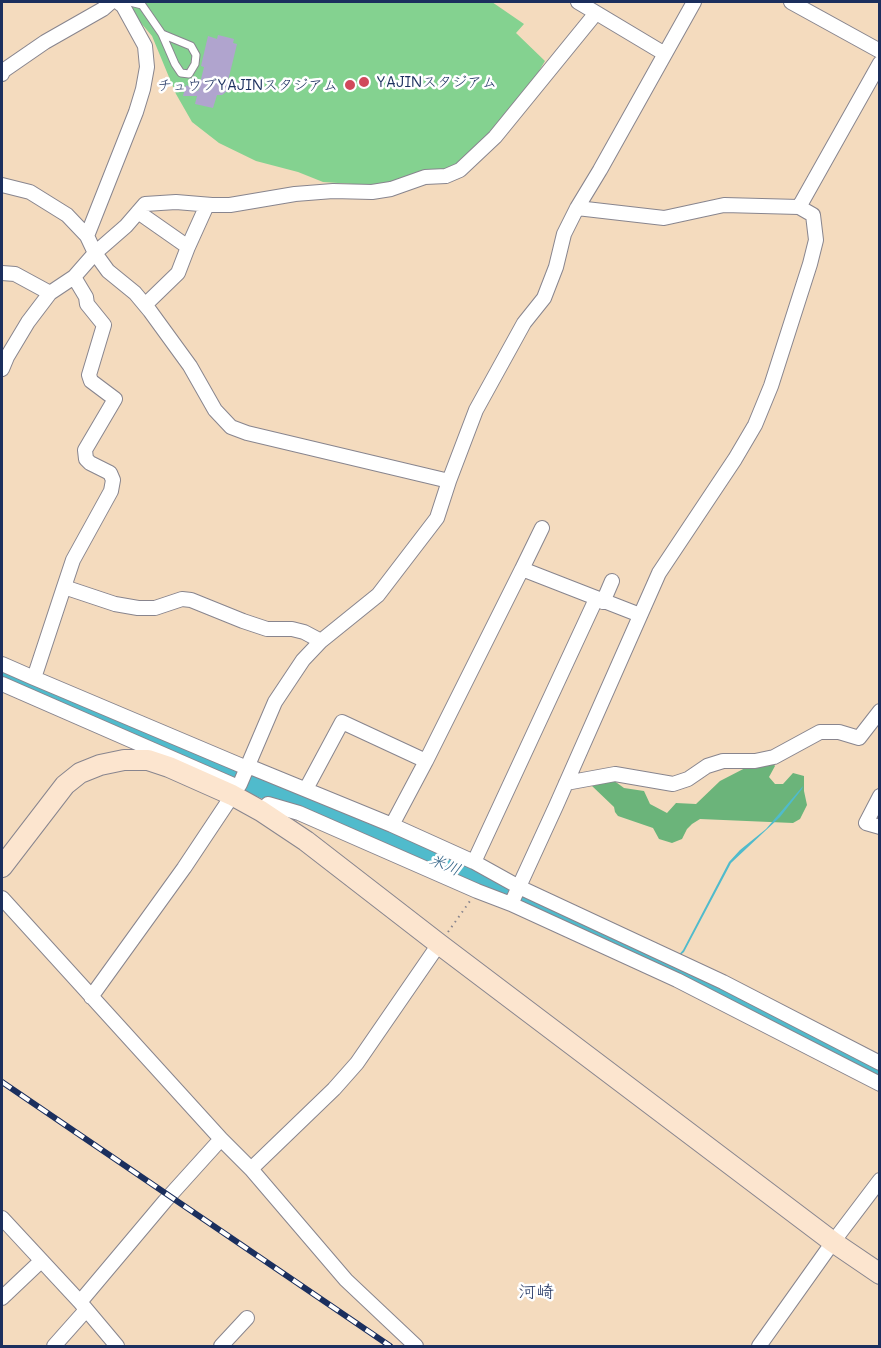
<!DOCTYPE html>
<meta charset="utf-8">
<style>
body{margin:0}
#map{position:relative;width:881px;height:1348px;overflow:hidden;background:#f4dbbe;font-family:Mali,sans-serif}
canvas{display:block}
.frame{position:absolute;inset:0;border:3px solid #1b2f5e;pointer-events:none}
</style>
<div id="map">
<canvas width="881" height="1348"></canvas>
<div class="frame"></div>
</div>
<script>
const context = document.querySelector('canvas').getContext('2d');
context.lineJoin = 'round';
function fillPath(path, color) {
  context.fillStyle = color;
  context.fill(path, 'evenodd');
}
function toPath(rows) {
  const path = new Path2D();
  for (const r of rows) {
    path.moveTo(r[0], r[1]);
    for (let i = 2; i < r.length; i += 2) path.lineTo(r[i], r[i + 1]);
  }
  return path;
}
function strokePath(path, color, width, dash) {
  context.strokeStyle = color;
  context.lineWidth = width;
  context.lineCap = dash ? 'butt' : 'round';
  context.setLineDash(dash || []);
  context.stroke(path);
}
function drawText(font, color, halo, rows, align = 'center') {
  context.font = font + ' Mali,"Klee One",sans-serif';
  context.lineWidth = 5;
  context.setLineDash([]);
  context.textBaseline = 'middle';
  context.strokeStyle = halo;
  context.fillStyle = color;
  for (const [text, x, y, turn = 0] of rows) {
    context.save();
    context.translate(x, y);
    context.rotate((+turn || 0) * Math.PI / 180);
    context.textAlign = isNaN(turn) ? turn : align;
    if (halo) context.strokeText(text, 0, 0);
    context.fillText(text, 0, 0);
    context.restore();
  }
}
fillPath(toPath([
 [128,2,492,2,524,24,516,33,545,61,536,76,489,133,456,166,444,171,389,184,368,185,323,182,298,172,256,161,219,143,192,122,176,94,152,36,129,9]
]), '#84d290');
fillPath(toPath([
 [772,762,775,766,769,777,775,784,783,784,793,773,804,776,804,791,807,805,800,819,793,823,700,819,692,824,687,829,682,839,672,843,659,839,653,828,618,816,615,812,614,807,592,786,613,780,624,788,644,791,650,804,667,813,676,803,696,804,720,781,751,765]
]), '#6bb47a');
fillPath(toPath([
 [803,786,802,789,780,817,731,863,684,952,678,957,677,957,683,950,729,862,740,850,766,829]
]), '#50bbcc');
strokePath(toPath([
 [2,674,112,725,276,793,482,881,604,939,695,979,791,1031,880,1074]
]), '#50bbcc', 21);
fillPath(toPath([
 [218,35,234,39,233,43,237,44,228,81,229,88,226,92,222,95,217,95,213,108,195,104,197,96,183,96,186,85,198,91,204,67,201,66,208,36,217,39]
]), '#b0a4ce');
const lane = toPath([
 [130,2,142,5,162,34,175,64,181,73,189,74,195,64,196,55,191,46,162,34]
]);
const street = toPath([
 [578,2,665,54],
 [791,2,880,51],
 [2,74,3,71,45,42,103,9,111,2],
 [2,185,30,192,67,215,87,236,95,253,108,271,135,293,150,311,190,366,215,410,231,427,247,433,449,481],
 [577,208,664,218,724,205,799,207],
 [138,212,188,247],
 [87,236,136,112,143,89,147,67,145,46,123,6,118,2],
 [2,273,15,274,50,293],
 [74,277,86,297,87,304,104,325,89,375,91,381,115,399,85,450,86,459,90,463,110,473,113,480,111,491,73,560,64,587,115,604,138,608,155,608,182,599,191,600,243,621,267,629,292,629,304,632,321,641],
 [145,305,178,273,188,247,207,205],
 [2,369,7,357,28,322,50,293,74,277,95,253,126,226,145,204,176,202,212,205,230,205,295,194,333,191,372,192,391,189,425,177,446,176,460,170,495,137,596,13],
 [522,569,542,528],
 [603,602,612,581],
 [2,664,34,678,64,587],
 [34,678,247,768],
 [2,684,238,787],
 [426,761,522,569,640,615],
 [248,766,392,825,474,862,519,887,723,982,880,1063],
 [566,783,615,774,673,784,688,779,707,766,723,761,755,761,774,757,820,732,839,732,859,738,880,711],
 [306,789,342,722,426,761,392,825],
 [880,796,866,823,880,827],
 [261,811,268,804,299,813,477,891,511,904,677,980,880,1084],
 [474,862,596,599],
 [2,898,221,1139,251,1169,346,1280,416,1346],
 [511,904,556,806,659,573,735,459,755,425,771,386,810,264,816,240,813,215,799,207,880,63],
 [91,997,184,868,240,784,275,702,303,660,321,641,378,595,437,518,449,481,476,410,524,323,544,298,556,267,564,234,577,208,600,170,694,2],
 [251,1169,334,1089,357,1063,439,944],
 [2,1218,80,1302,117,1346],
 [2,1298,41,1261],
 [80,1302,165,1201,221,1139],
 [54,1346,86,1310],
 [221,1346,247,1318],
 [759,1346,833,1242,880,1180]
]);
const secondary = toPath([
 [2,867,65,785,80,773,100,765,124,760,148,760,169,767,232,795,261,811,306,841,439,944,833,1242,880,1274]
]);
strokePath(lane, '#88858e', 9);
strokePath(street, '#88858e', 16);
strokePath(secondary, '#88858e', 22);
strokePath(toPath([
 [448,932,470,901]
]), '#88858e', 2, [1.5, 4.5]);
strokePath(lane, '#fff', 7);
strokePath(street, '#fff', 14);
strokePath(secondary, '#fce5cf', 20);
const rail = toPath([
 [2,1082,390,1346]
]);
strokePath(rail, '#1b2f5e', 6);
strokePath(rail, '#fff', 4, [11]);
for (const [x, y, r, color] of [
 [364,82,6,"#d1495b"],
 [350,85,6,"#d1495b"]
]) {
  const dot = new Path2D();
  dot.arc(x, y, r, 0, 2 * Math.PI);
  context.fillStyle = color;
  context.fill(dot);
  strokePath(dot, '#fff', 2);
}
drawText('15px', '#1b2f5e', '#fff', [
 ["YAJINスタジアム",376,82],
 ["チュウブYAJINスタジアム",338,85,"right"]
], 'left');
drawText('italic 16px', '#2e6084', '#fff', [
 ["米川",445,865,23]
]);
drawText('18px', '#1b2f5e', '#fff', [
 ["河崎",536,1292]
]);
</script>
